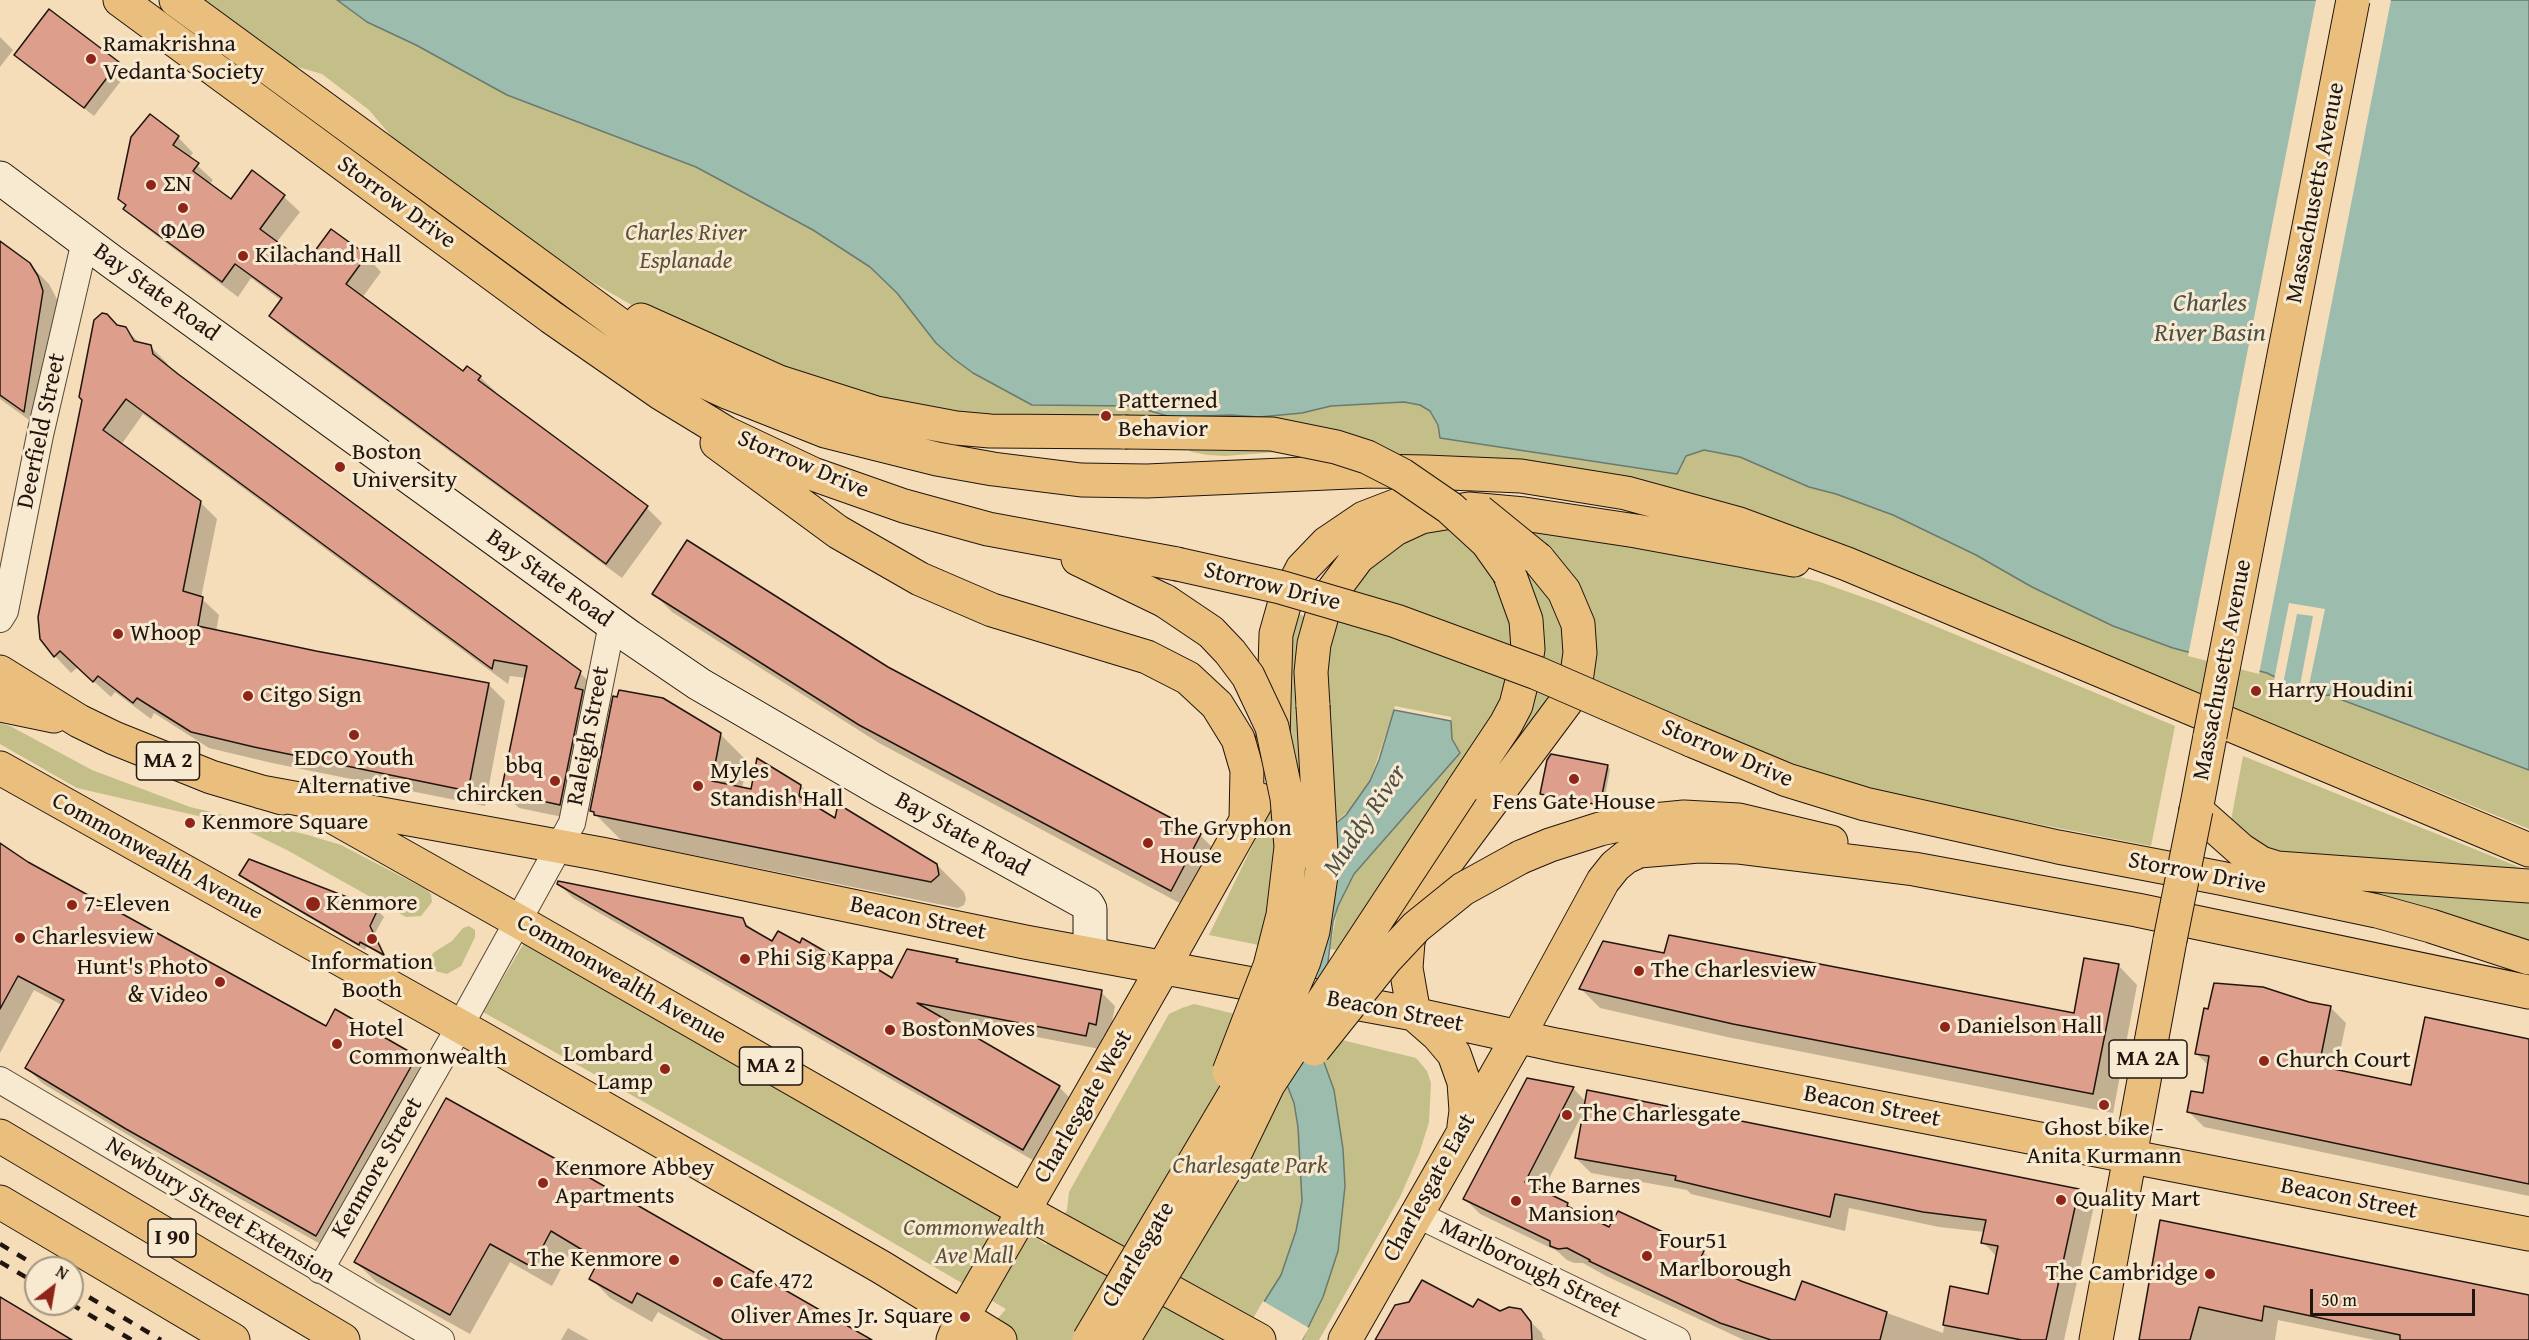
<!DOCTYPE html>
<meta charset="utf-8">
<style>
body{margin:0}
#map{position:relative;width:2529px;height:1340px;overflow:hidden;background:#f4ddb8;font-family:"Gentium Book Plus",serif}
canvas{display:block}
.north{position:absolute;left:24px;top:1256px;width:60px;height:60px;box-sizing:border-box;background:#f8e9d1;border:2px solid #a29583;border-radius:50%;rotate:31deg;font-size:16px;font-weight:700;line-height:24px;text-align:center;color:#21160f}
.north::after{content:'';display:block;margin:auto;width:21px;height:27px;background:#8f2418;clip-path:polygon(50% 0,100% 100%,50% 72%,0 100%)}
.scale{position:absolute;left:2310px;top:1289px;width:165px;height:27px;box-sizing:border-box;border:3px solid #21160f;border-top:0;padding-left:8px;font-size:18px;line-height:21px;white-space:nowrap;color:#21160f;-webkit-text-stroke:4px #f8e9d1;paint-order:stroke}
</style>
<div id="map">
<canvas width="2529" height="1340"></canvas>
<div class="north">N</div>
<div class="scale">50 m</div>
</div>
<script>
const context = document.querySelector('canvas').getContext('2d');
context.lineJoin = 'round';
function fillPath(path, color) {
  context.fillStyle = color;
  context.fill(path, 'evenodd');
}
function toPath(rows) {
  const path = new Path2D();
  for (const r of rows) {
    path.moveTo(r[0], r[1]);
    for (let i = 2; i < r.length; i += 2) path.lineTo(r[i], r[i + 1]);
  }
  return path;
}
function strokePath(path, color, width, dash) {
  context.strokeStyle = color;
  context.lineWidth = width;
  context.lineCap = dash ? 'butt' : 'round';
  context.setLineDash(dash || []);
  context.stroke(path);
}
function drawText(font, color, halo, rows, align = 'center') {
  context.font = font + ' "Gentium Book Plus",serif';
  context.lineWidth = 6;
  context.setLineDash([]);
  context.textBaseline = 'middle';
  context.strokeStyle = halo;
  context.fillStyle = color;
  for (const [text, x, y, turn = 0] of rows) {
    context.save();
    context.translate(x, y);
    context.rotate((+turn || 0) * Math.PI / 180);
    context.textAlign = isNaN(turn) ? turn : align;
    if (halo) context.strokeText(text, 0, 0);
    context.fillText(text, 0, 0);
    context.restore();
  }
}
fillPath(toPath([
 [201,0,337,0,367,22,416,45,507,95,696,167,813,230,870,267,897,293,936,343,954,359,973,373,1032,405,1113,405,1147,409,1161,415,1259,417,1302,413,1331,406,1404,402,1420,405,1430,411,1438,425,1440,438,1676,474,1686,456,1705,450,1740,457,1809,487,1836,494,1893,515,1976,555,2032,587,2113,626,2173,648,2267,673,2285,682,2294,692,2298,693,2313,697,2329,695,2529,770,2529,829,1782,523,1290,451,1225,456,1208,455,1192,452,1176,443,916,408,810,381,635,307,594,283,544,252,398,144,369,110,322,74,288,64],
 [1473,519,1769,569,1820,582,1882,604,2175,726,2151,846,1950,807,1850,783,1749,748,1590,677,1554,698,1521,744,1374,895,1336,950,1330,949,1338,906,1354,874,1460,753,1452,739,1451,717,1395,706,1370,781,1353,807,1337,821,1279,949,1209,935,1263,824,1278,776,1292,612,1304,616,1298,641,1296,669,1328,633,1365,569,1398,542,1441,526],
 [0,723,10,726,92,770,190,807,308,835,341,845,427,890,431,894,432,902,421,916,406,917,287,850,233,824,77,788,0,744],
 [2243,756,2529,871,2529,944,2358,891,2224,858],
 [469,926,475,930,475,937,461,966,447,974,435,971,430,959,433,953,452,941,463,928],
 [524,943,1002,1213,1046,1245,1067,1210,1069,1192,1169,1014,1182,1008,1194,1004,1416,1058,1427,1071,1431,1083,1429,1122,1419,1154,1400,1197,1319,1340,979,1340,1006,1309,839,1211,483,1012]
]), '#c4be89');
const water = toPath([
 [337,0,2529,0,2529,770,2329,695,2313,697,2298,693,2294,692,2285,682,2267,673,2173,648,2113,626,2032,587,1976,555,1893,515,1836,494,1809,487,1740,457,1704,450,1686,456,1677,474,1440,438,1438,425,1430,411,1420,405,1404,402,1331,406,1302,413,1259,417,1231,415,1171,417,1133,406,1032,405,973,373,954,359,936,343,897,293,870,267,813,230,696,167,507,95,416,45,367,22,337,0],
 [1394,710,1451,721,1452,739,1460,753,1354,874,1338,906,1333,922,1319,1034,1321,1054,1334,1090,1343,1149,1345,1186,1338,1251,1323,1297,1302,1340,1240,1340,1281,1275,1296,1231,1302,1201,1298,1127,1294,1103,1274,1051,1289,891,1318,838,1346,815,1370,781,1379,760,1394,710]
]);
fillPath(water, '#9cbcae');
strokePath(water, '#6b7a6e', 1.5);
fillPath(toPath([
 [2316,0,2391,0,2259,674,2188,656],
 [2289,603,2325,609,2306,699,2298,696,2313,616,2297,614,2283,684,2274,680],
 [1263,1301,1309,1328,1302,1340,1240,1340]
]), '#f4ddb8');
fillPath(toPath([
 [0,37,13,50,0,67],
 [16,55,118,63,127,73,94,116],
 [178,137,193,153,189,158,213,180,209,185,232,201,253,172,284,197,300,212,276,243,307,265,366,256,381,272,362,298,463,373,467,368,480,377,496,392,494,394,647,508,662,523,622,578,286,331,271,316,282,301,251,278,238,297,141,224,125,209],
 [0,243,29,264,49,284,60,305,43,430,0,399],
 [118,326,125,329,141,344,150,346,167,363,168,367,580,673,597,689,577,820,519,808,502,792,526,678,510,676,508,684,143,414,121,445,200,502,217,519,201,598,219,615,216,632,488,684,505,701,485,806,272,763,209,748,154,713,151,719,115,692,111,697,78,667,71,673,55,656,42,639,84,400],
 [654,594,1200,835,1218,853,1189,908,879,743,672,612],
 [720,734,747,761,742,789,752,791,801,786,827,814,937,865,964,892,966,899,964,905,958,908,622,841,591,810],
 [1607,766,1610,769,1603,807,1545,796,1542,793],
 [0,845,27,863,326,1028,416,1057,432,1073,331,1250,143,1144,42,1083,27,1068,62,1005,34,990,0,1053],
 [250,861,378,911,384,917,375,933,387,959,367,946,365,950,247,881,241,875],
 [559,884,742,919,757,934,772,943,893,980,957,961,961,965,1101,992,1115,1006,1109,1038,1103,1036,1100,1049,942,1019,1059,1087,1073,1101,1038,1163,573,898],
 [2118,965,2137,985,2113,1113,1727,1037,1600,1008,1580,988,2075,1014],
 [2308,1003,2330,1007,2346,1023,2336,1071,2412,1087,2529,1040,2529,1196,2204,1127,2188,1111,2204,1095,2209,1066,2196,1053],
 [1528,1080,1573,1088,1586,1102,1588,1091,2079,1191,2094,1206,2064,1340,1744,1340,1606,1276,1583,1263,1574,1263,1567,1260,1557,1251,1480,1214,1465,1199],
 [1584,1111,1576,1158,1591,1173,1687,1190,1691,1194,1845,1231,1849,1208,1939,1227,1985,1232,1983,1242,1997,1257,1989,1295,1951,1288,1943,1333,1803,1283,1796,1302,1740,1282,1716,1271,1718,1267,1703,1252,1609,1229,1542,1192],
 [446,1100,869,1340,709,1340,658,1312,652,1322,610,1298,591,1278,598,1266,571,1250,552,1286,510,1262,470,1334,376,1282,356,1262],
 [2162,1221,2529,1297,2529,1340,2375,1340,2278,1320,2275,1340,2140,1340],
 [1473,1309,1499,1312,1520,1311,1542,1333,1543,1338,1546,1340,1377,1340],
 [568,1328,589,1340,561,1340]
]), '#0003');
const building = toPath([
 [49,9,119,62,84,108,14,55,49,9],
 [150,114,179,136,173,145,199,163,193,171,231,199,252,170,285,195,260,229,306,263,331,229,367,255,346,284,463,371,467,366,481,376,478,380,648,506,606,564,269,316,282,298,235,264,222,282,123,209,126,205,118,199,131,137,150,114],
 [0,241,30,263,38,276,43,291,24,412,0,395,0,241],
 [102,313,107,314,117,325,126,327,134,341,151,345,153,354,178,374,581,671,575,688,583,690,560,805,501,792,527,666,494,660,492,669,126,399,103,430,201,501,183,591,203,597,198,626,316,651,489,683,468,791,254,747,191,732,137,698,133,703,98,676,93,682,60,651,54,657,40,639,38,617,82,400,79,397,94,320,102,313],
 [687,540,888,667,1201,834,1171,891,859,725,652,594,687,540],
 [619,690,663,698,721,733,712,781,751,789,757,758,801,785,799,796,835,818,838,804,937,864,939,875,931,882,594,815,594,812,590,811,613,696,617,697,619,690],
 [1551,754,1608,765,1600,805,1540,794,1547,760,1551,754],
 [0,843,28,862,326,1026,335,1009,417,1056,316,1236,126,1129,25,1068,64,1000,18,976,0,1009,0,843],
 [249,859,378,909,370,926,384,955,360,942,359,945,239,875,249,859],
 [558,881,743,918,746,926,772,941,778,931,800,943,802,938,845,963,851,953,892,978,907,949,958,959,956,962,1102,990,1096,1025,1089,1023,1086,1036,917,1003,1060,1086,1023,1150,557,884,558,881],
 [1669,935,2074,1013,2084,958,2119,964,2093,1094,1733,1024,1579,989,1603,941,1664,953,1669,935],
 [2214,983,2263,987,2309,1002,2331,1006,2319,1066,2411,1085,2425,1017,2529,1039,2529,1184,2187,1112,2191,1091,2203,1093,2209,1056,2195,1054,2204,1008,2208,1009,2214,983],
 [1527,1078,1574,1087,1525,1182,1568,1203,1567,1206,1609,1227,1618,1211,1704,1251,1699,1261,1741,1281,1795,1300,1802,1281,1887,1312,1880,1340,1771,1340,1720,1323,1589,1261,1590,1260,1567,1248,1558,1249,1550,1246,1550,1241,1463,1199,1527,1078],
 [1587,1090,2079,1189,2046,1340,2022,1340,1943,1325,1950,1286,1988,1294,1998,1246,1981,1243,1986,1220,1923,1212,1835,1194,1830,1217,1675,1180,1676,1176,1575,1158,1587,1090],
 [446,1098,590,1178,872,1340,723,1340,637,1293,632,1303,589,1279,599,1260,551,1231,532,1267,490,1244,450,1315,354,1262,446,1098],
 [2160,1220,2529,1295,2529,1340,2400,1340,2400,1335,2264,1306,2262,1321,2199,1307,2190,1340,2139,1340,2160,1220],
 [1422,1280,1473,1307,1478,1299,1500,1311,1509,1307,1521,1309,1531,1322,1532,1340,1375,1340,1395,1305,1409,1302,1422,1280],
 [0,1297,72,1340,0,1340,0,1297]
]);
fillPath(building, '#de9e8c');
strokePath(building, '#21160f', 1.5);
const street = toPath([
 [0,619,5,611,40,435,85,241],
 [0,1080,441,1340],
 [1416,1214,1677,1340],
 [320,1270,460,1026,572,823,612,624]
]);
const secondary = toPath([
 [0,178,111,261,630,637,699,684,881,790,1087,904,1090,909,1090,954]
]);
const primary = toPath([
 [0,672,79,721,114,738,211,777,282,798],
 [0,705,54,716],
 [0,768,483,1039,881,1267,1000,1340],
 [261,792,601,854,1025,942,1414,1014,1556,1045,2529,1234],
 [2196,810,2210,736],
 [328,814,518,921,1001,1198,1259,1340],
 [1414,1014,1438,1035,1454,1054,1464,1082,1466,1111,1464,1126],
 [953,1340,962,1318,1163,968],
 [1345,1340,1518,1037],
 [2096,1340,2170,940]
]);
const highway = toPath([
 [120,0,551,317,662,394,726,433,813,474,904,506,988,529,1177,564],
 [176,0,657,352,705,382,729,393,825,431,937,459,993,469,1081,480,1147,481,1372,471,1426,472,1521,476,1626,493,1739,524,1847,564,2529,850],
 [641,320,779,382,876,413,956,428,990,431,1125,432],
 [717,443,838,532,920,579,992,610,1147,657,1188,678,1217,705,1238,739,1247,770,1246,819],
 [1078,559,1165,601],
 [1313,706,1311,672,1314,644,1323,612,1332,592,1358,557,1395,529,1421,517,1469,509,1524,514,1636,531,1794,560],
 [1273,738,1276,634,1285,602,1302,569,1327,543,1364,518,1403,503,1429,501],
 [1691,740,1787,780,1865,804,2058,847,2220,878,2377,911,2431,926,2529,958],
 [1462,790,1506,724,1516,705,1524,673,1528,649,1526,620,1509,573],
 [2196,810,2241,850,2261,863,2277,868,2529,886],
 [1521,857,1550,845,1600,829,1633,822,1684,817,1739,820,1831,842],
 [1163,968,1258,799],
 [1414,1014,1406,968,1408,942,1415,917,1426,894,1443,867,1566,702,1576,681,1580,653,1578,624,1564,591,1538,559],
 [1518,1037,1603,881,1615,866,1626,857,1639,851,1699,846,1737,847,1914,869,2137,910,2529,992],
 [0,1136,343,1340],
 [0,1202,233,1340]
]);
strokePath(street, '#564839', 28);
strokePath(secondary, '#21160f', 35);
strokePath(primary, '#21160f', 35);
strokePath(highway, '#21160f', 35);
strokePath(street, '#f8e9d1', 26);
strokePath(secondary, '#f8e9d1', 33);
strokePath(primary, '#eabe7c', 33);
strokePath(highway, '#eabe7c', 33);
strokePath(toPath([
 [0,1244,40,1268],
 [0,1262,36,1283],
 [72,1287,161,1340],
 [71,1304,132,1340]
]), '#21160f', 4.5, [10, 10]);
const primaryBridge = toPath([
 [2210,736,2353,0],
 [2170,940,2196,810]
]);
const highwayBridge = toPath([
 [1125,432,1272,434,1336,447,1367,457,1402,475,1450,508,1487,542,1509,573],
 [1479,511,1538,559],
 [1177,564,1280,587,1396,621,1537,673,1691,740],
 [1165,601,1211,632,1230,652,1248,676,1272,727,1287,798,1291,847,1283,915,1270,966,1229,1072],
 [1314,1049,1386,959,1416,927,1463,889,1521,857],
 [1089,1340,1249,1070,1288,999,1304,961,1313,931,1322,869,1313,706],
 [1123,1340,1235,1153,1268,1085,1462,790]
]);
strokePath(primaryBridge, '#21160f', 35, []);
strokePath(highwayBridge, '#21160f', 35, []);
strokePath(primaryBridge, '#eabe7c', 33);
strokePath(highwayBridge, '#eabe7c', 33);
for (const [x, y, r, color] of [
 [91,59,6,"#8f2418"],
 [151,185,6,"#8f2418"],
 [183,208,6,"#8f2418"],
 [243,256,6,"#8f2418"],
 [1106,416,6,"#8f2418"],
 [340,467,6,"#8f2418"],
 [118,634,6,"#8f2418"],
 [2256,691,6,"#8f2418"],
 [248,696,6,"#8f2418"],
 [354,735,6,"#8f2418"],
 [1574,779,6,"#8f2418"],
 [555,781,6,"#8f2418"],
 [698,786,6,"#8f2418"],
 [190,823,6,"#8f2418"],
 [1148,843,6,"#8f2418"],
 [313,904,8,"#8f2418"],
 [72,905,6,"#8f2418"],
 [20,938,6,"#8f2418"],
 [372,939,6,"#8f2418"],
 [745,959,6,"#8f2418"],
 [1639,971,6,"#8f2418"],
 [220,982,6,"#8f2418"],
 [1945,1027,6,"#8f2418"],
 [890,1030,6,"#8f2418"],
 [337,1044,6,"#8f2418"],
 [2264,1061,6,"#8f2418"],
 [665,1069,6,"#8f2418"],
 [2104,1105,6,"#8f2418"],
 [1567,1115,6,"#8f2418"],
 [543,1183,6,"#8f2418"],
 [2061,1200,6,"#8f2418"],
 [1516,1201,6,"#8f2418"],
 [1647,1256,6,"#8f2418"],
 [674,1260,6,"#8f2418"],
 [2210,1274,6,"#8f2418"],
 [718,1282,6,"#8f2418"],
 [965,1317,6,"#8f2418"]
]) {
  const dot = new Path2D();
  dot.arc(x, y, r, 0, 2 * Math.PI);
  context.fillStyle = color;
  context.fill(dot);
  strokePath(dot, '#f8e9d1', 2);
}
for (const [x, y, w] of [
 [168,761,63],
 [2148,1059,78],
 [771,1066,63],
 [172,1238,48]
]) {
  const box = new Path2D();
  box.roundRect(x - w / 2, y - 19, w, 38, 4.5);
  context.fillStyle = '#f8e9d1';
  context.fill(box);
  strokePath(box, '#21160f', 1.5);
}
drawText('bold 22px', '#21160f', null, [
 ["MA 2",168,761],
 ["MA 2A",2148,1059],
 ["MA 2",771,1066],
 ["I 90",172,1238]
]);
drawText('24px', '#21160f', '#f8e9d1', [
 ["Ramakrishna",103,45],
 ["Vedanta Society",103,73],
 ["ΣΝ",163,185],
 ["ΦΔΘ",183,232,"center"],
 ["Kilachand Hall",255,256],
 ["Patterned",1118,402],
 ["Behavior",1118,430],
 ["Boston",352,453],
 ["University",352,481],
 ["Whoop",130,634],
 ["Harry Houdini",2268,691],
 ["Citgo Sign",260,696],
 ["EDCO Youth",354,759,"center"],
 ["Alternative",354,787,"center"],
 ["bbq",543,767,"right"],
 ["chircken",543,795,"right"],
 ["Myles",710,772],
 ["Standish Hall",710,800],
 ["Fens Gate House",1574,803,"center"],
 ["Kenmore Square",202,823],
 ["The Gryphon",1160,829],
 ["House",1160,857],
 ["Kenmore",326,904],
 ["7-Eleven",84,905],
 ["Charlesview",32,938],
 ["Phi Sig Kappa",757,959],
 ["Information",372,963,"center"],
 ["Booth",372,991,"center"],
 ["Hunt's Photo",208,968,"right"],
 ["& Video",208,996,"right"],
 ["The Charlesview",1651,971],
 ["Danielson Hall",1957,1027],
 ["Hotel",349,1030],
 ["Commonwealth",349,1058],
 ["BostonMoves",902,1030],
 ["Lombard",653,1055,"right"],
 ["Lamp",653,1083,"right"],
 ["Church Court",2276,1061],
 ["The Charlesgate",1579,1115],
 ["Ghost bike -",2104,1129,"center"],
 ["Anita Kurmann",2104,1157,"center"],
 ["Kenmore Abbey",555,1169],
 ["Apartments",555,1197],
 ["The Barnes",1528,1187],
 ["Mansion",1528,1215],
 ["Quality Mart",2073,1200],
 ["Four51",1659,1242],
 ["Marlborough",1659,1270],
 ["The Kenmore",662,1260,"right"],
 ["The Cambridge",2198,1274,"right"],
 ["Cafe 472",730,1282],
 ["Oliver Ames Jr. Square",953,1317,"right"]
], 'left');
drawText('24px', '#21160f', '#f8e9d1', [
 ["Massachusetts Avenue",2316,193,-79],
 ["Storrow Drive",396,203,36],
 ["Bay State Road",156,293,36],
 ["Deerfield Street",42,431,-78],
 ["Storrow Drive",803,465,23],
 ["Bay State Road",549,579,36],
 ["Storrow Drive",1272,587,14],
 ["Massachusetts Avenue",2223,670,-79],
 ["Raleigh Street",589,736,-79],
 ["Storrow Drive",1727,754,23],
 ["Bay State Road",962,835,29],
 ["Commonwealth Avenue",157,857,29],
 ["Storrow Drive",2197,874,11],
 ["Beacon Street",918,919,12],
 ["Commonwealth Avenue",621,980,30],
 ["Beacon Street",1395,1012,11],
 ["Charlesgate West",1084,1107,-60],
 ["Beacon Street",1872,1107,11],
 ["Kenmore Street",378,1168,-60],
 ["Charlesgate East",1430,1188,-61],
 ["Beacon Street",2349,1199,11],
 ["Newbury Street Extension",220,1211,31],
 ["Charlesgate",1139,1255,-59],
 ["Marlborough Street",1530,1269,26]
]);
drawText('italic 24px', '#5a513a', '#f8e9d1', [
 ["Charles River",686,234],
 ["Esplanade",686,262],
 ["Charlesgate Park",1250,1167],
 ["Commonwealth",974,1229],
 ["Ave Mall",974,1257]
]);
drawText('italic 26px', '#4c5047', '#f8e9d1', [
 ["Charles",2210,304],
 ["River Basin",2210,334],
 ["Muddy River",1366,821,-56]
]);
</script>
